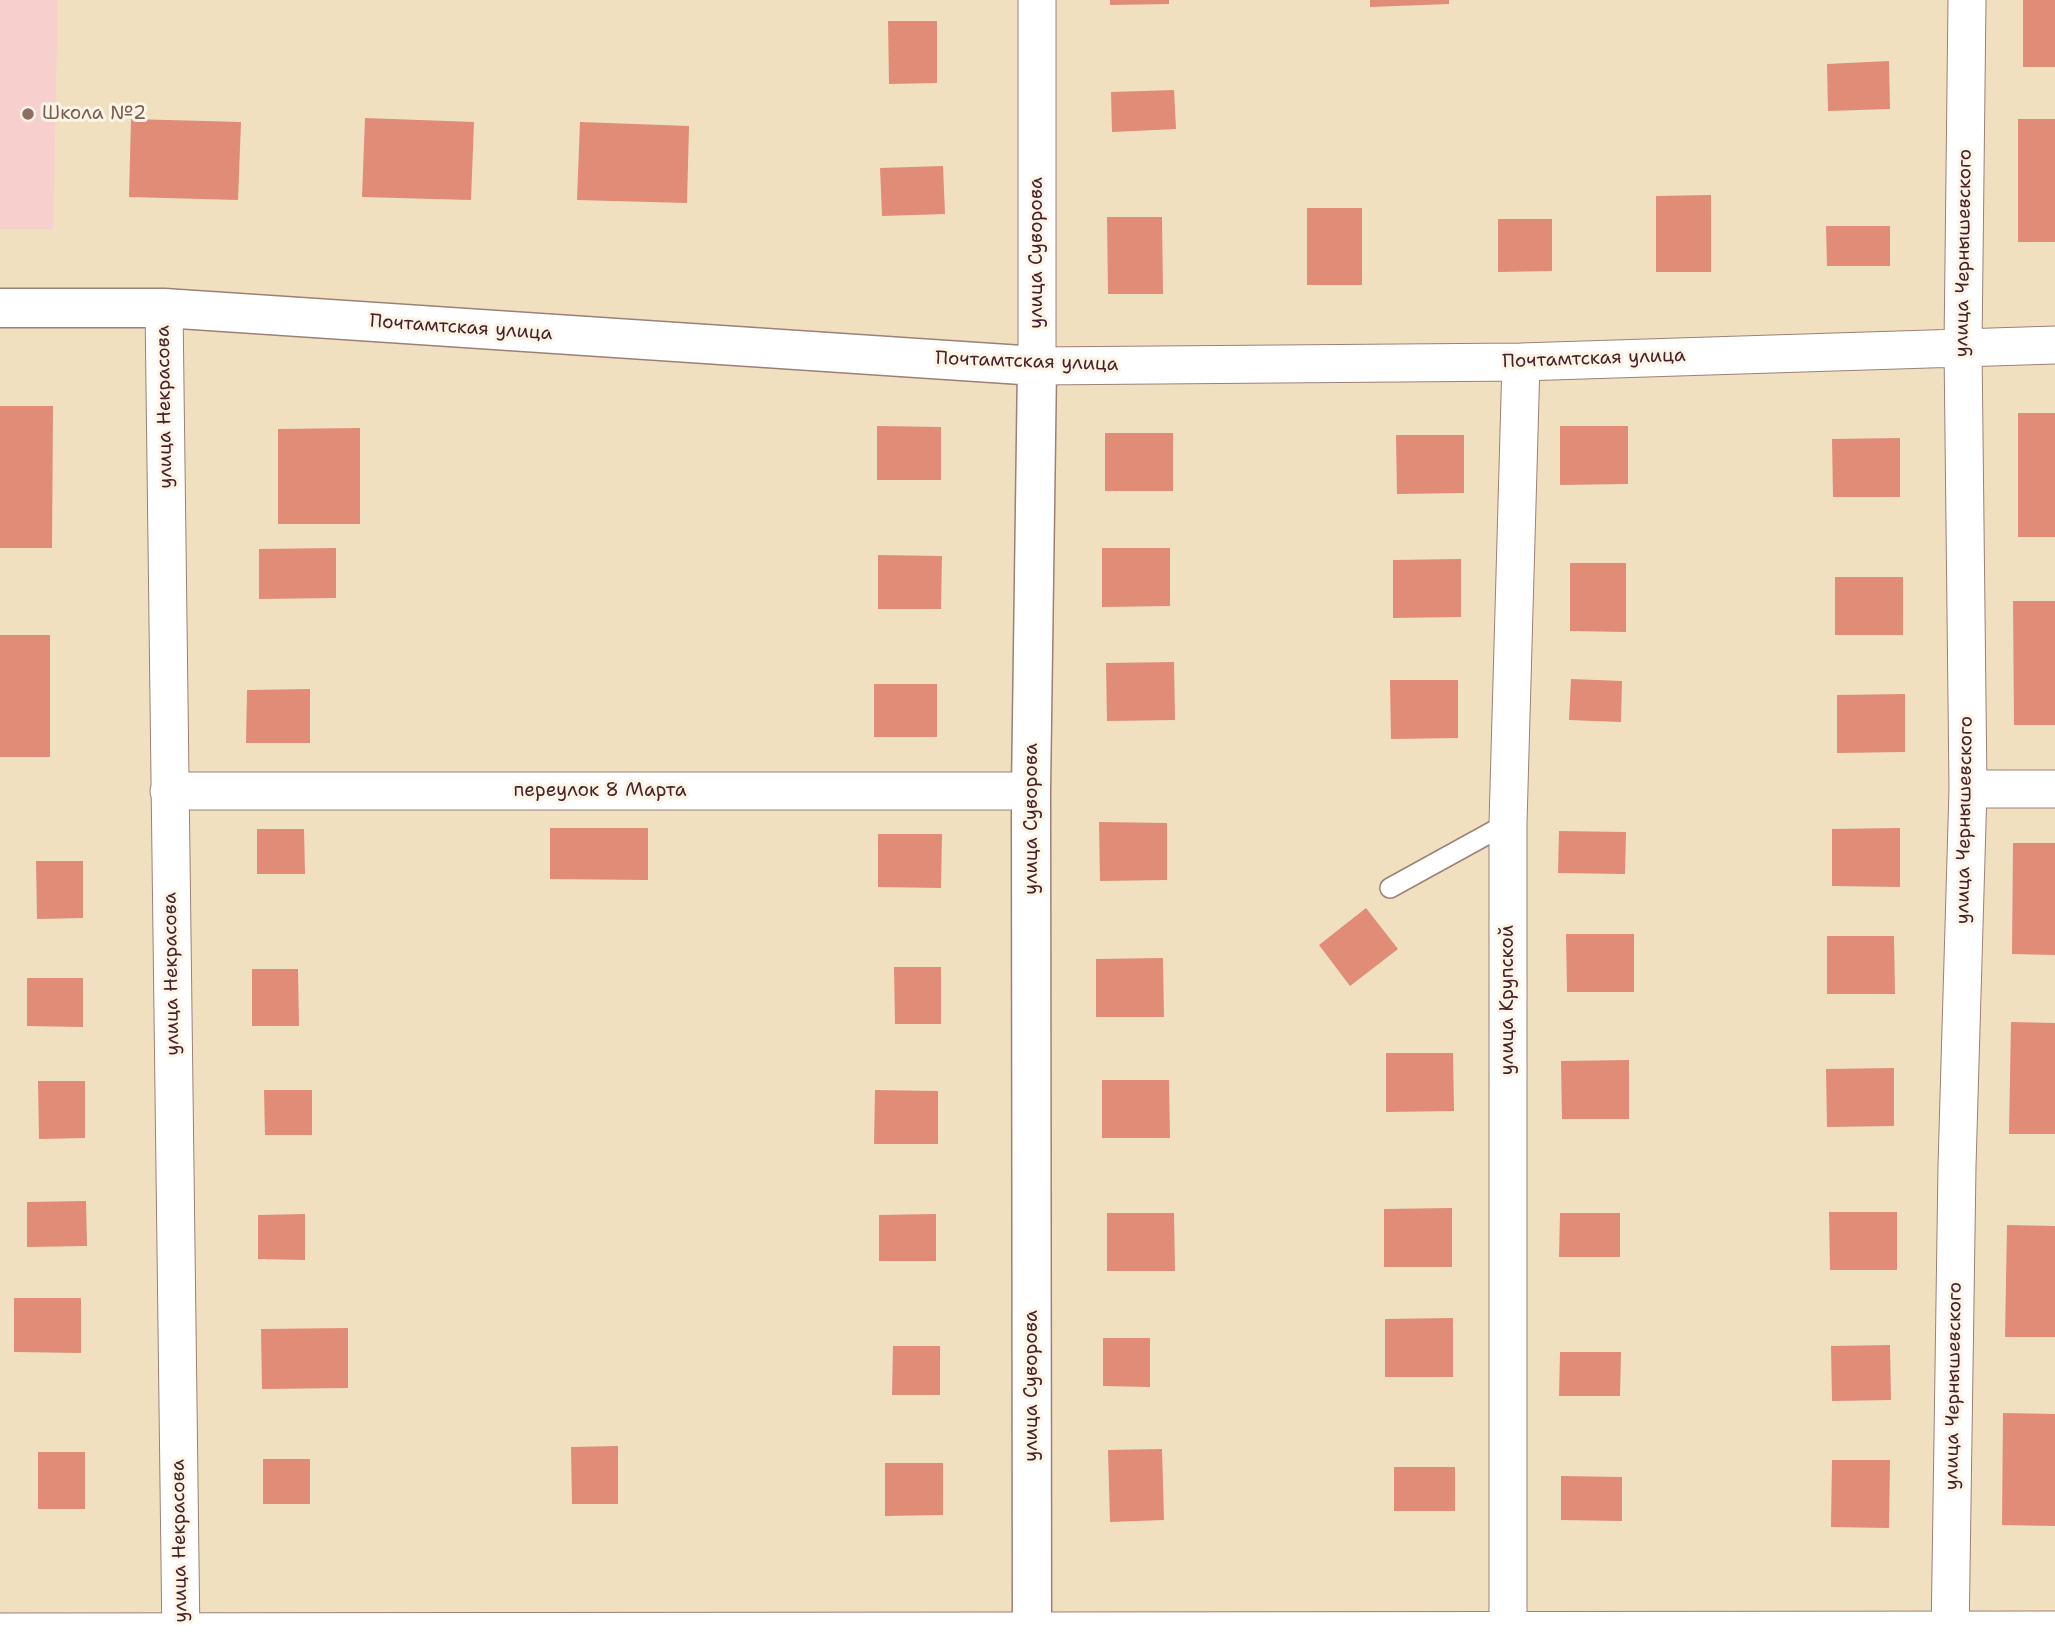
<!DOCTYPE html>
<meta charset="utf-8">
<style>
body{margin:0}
canvas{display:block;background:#f0e0c0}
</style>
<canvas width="2055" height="1639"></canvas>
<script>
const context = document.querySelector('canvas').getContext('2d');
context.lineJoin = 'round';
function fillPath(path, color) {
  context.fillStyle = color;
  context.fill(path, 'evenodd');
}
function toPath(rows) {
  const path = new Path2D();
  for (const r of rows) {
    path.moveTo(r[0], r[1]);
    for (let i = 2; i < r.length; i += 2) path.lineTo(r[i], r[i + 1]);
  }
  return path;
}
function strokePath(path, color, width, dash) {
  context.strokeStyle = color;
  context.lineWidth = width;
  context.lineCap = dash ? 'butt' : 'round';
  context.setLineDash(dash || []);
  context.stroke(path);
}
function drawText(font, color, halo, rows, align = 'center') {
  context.font = font + ' "Shantell Sans",sans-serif';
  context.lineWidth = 6;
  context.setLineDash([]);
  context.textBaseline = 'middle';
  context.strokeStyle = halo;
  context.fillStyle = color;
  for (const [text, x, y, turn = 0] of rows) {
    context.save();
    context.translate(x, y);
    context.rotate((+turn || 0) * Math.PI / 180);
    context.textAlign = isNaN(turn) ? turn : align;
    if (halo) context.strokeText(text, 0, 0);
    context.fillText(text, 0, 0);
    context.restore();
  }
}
fillPath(toPath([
 [0,0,58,0,53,229,0,229]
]), '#f7d0cd');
fillPath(toPath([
 [1110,0,1169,0,1169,4,1110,5],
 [1370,0,1449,0,1449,4,1370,7],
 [2023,0,2055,0,2055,67,2023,67],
 [888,21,937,21,937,83,889,84],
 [1889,61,1890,109,1828,111,1827,64],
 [1174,90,1176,129,1112,132,1111,92],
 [365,118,474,122,471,200,362,197],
 [131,119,241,122,238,200,129,197],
 [2018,119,2055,119,2055,242,2018,242],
 [580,122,689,126,687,203,577,200],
 [943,166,945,214,882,216,880,168],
 [1711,195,1711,272,1656,272,1656,196],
 [1307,208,1362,208,1362,285,1307,285],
 [1107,217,1162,217,1163,294,1108,294],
 [1498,219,1552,219,1552,271,1498,272],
 [1826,226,1890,226,1890,266,1827,266],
 [0,406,53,406,52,548,0,548],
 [2018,413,2055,413,2055,537,2018,537],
 [877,426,941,427,941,480,877,480],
 [1560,426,1628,426,1628,484,1560,485],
 [360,428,360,524,278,524,278,429],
 [1105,433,1173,433,1173,491,1105,491],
 [1396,435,1464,435,1464,493,1397,494],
 [1900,438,1900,497,1833,497,1832,439],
 [336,548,336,598,259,599,259,549],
 [1102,548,1170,548,1170,606,1102,607],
 [878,555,942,556,941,609,878,609],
 [1461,559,1461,617,1393,618,1393,560],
 [1570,563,1626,563,1626,632,1570,631],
 [1835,577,1903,577,1903,635,1835,635],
 [2013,601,2055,601,2055,725,2014,725],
 [0,635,50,635,50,757,0,757],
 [1174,662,1175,720,1107,721,1106,663],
 [1571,679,1622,681,1621,722,1569,720],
 [1390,680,1458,680,1458,738,1391,739],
 [874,684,937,684,937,737,874,737],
 [310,689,310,743,246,743,247,690],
 [1905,694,1905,752,1837,753,1837,695],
 [1099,822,1167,823,1167,880,1100,881],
 [550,828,648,828,648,880,550,879],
 [1900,828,1900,887,1832,886,1832,829],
 [257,829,304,829,305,874,257,874],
 [1559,831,1626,832,1625,874,1558,873],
 [878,834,942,834,941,888,878,887],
 [2013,843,2055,843,2055,955,2012,954],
 [36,861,83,861,83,918,37,919],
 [1366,908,1398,949,1350,986,1319,945],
 [1566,934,1634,934,1634,992,1567,992],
 [1827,936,1894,936,1895,994,1827,994],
 [1163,958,1164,1017,1096,1017,1096,959],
 [894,967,941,967,941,1024,895,1024],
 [252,969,298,969,299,1026,252,1026],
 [27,978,83,978,83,1027,27,1026],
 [2011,1022,2055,1023,2055,1134,2009,1134],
 [1386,1053,1453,1053,1454,1111,1386,1112],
 [1629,1060,1629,1119,1562,1119,1561,1061],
 [1894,1068,1894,1126,1827,1127,1826,1069],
 [1102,1080,1169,1080,1170,1138,1102,1138],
 [38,1081,85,1081,85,1138,39,1139],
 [264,1090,312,1090,312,1135,265,1135],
 [875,1090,938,1091,938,1144,874,1144],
 [86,1201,87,1246,27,1247,27,1202],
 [1452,1208,1452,1267,1384,1267,1384,1209],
 [1829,1212,1897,1212,1897,1270,1830,1270],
 [1107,1213,1174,1213,1175,1271,1107,1271],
 [1560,1213,1620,1213,1620,1257,1559,1257],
 [305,1214,305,1260,258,1259,258,1215],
 [936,1214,936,1261,879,1261,879,1215],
 [2007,1225,2055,1226,2055,1337,2005,1337],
 [14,1298,81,1298,81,1353,14,1352],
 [1453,1318,1453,1377,1385,1377,1385,1319],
 [348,1328,348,1388,262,1389,261,1329],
 [1103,1338,1150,1338,1150,1387,1103,1386],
 [1890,1345,1891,1400,1832,1401,1831,1346],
 [893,1346,940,1346,940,1395,892,1395],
 [1560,1352,1621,1352,1620,1396,1559,1396],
 [2003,1413,2055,1414,2055,1526,2002,1525],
 [618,1446,618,1504,572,1504,571,1447],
 [1162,1449,1164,1520,1110,1522,1108,1450],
 [38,1452,85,1452,85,1509,38,1509],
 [263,1459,310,1459,310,1504,263,1504],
 [1832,1460,1890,1460,1889,1528,1831,1527],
 [885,1463,943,1463,943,1515,885,1516],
 [1394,1467,1455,1467,1455,1511,1394,1511],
 [1561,1476,1622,1477,1622,1521,1561,1520]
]), '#e18c77');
const service = toPath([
 [1390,888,1508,823]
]);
const minor = toPath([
 [1037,0,1037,366,1521,362,2055,345],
 [164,308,181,1639],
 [1968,789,2055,789],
 [169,791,1031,791],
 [0,1632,2055,1630],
 [1508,1639,1508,823,1521,362],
 [1950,1639,1957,1166,1968,789,1963,347,1967,0]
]);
const tertiary = toPath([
 [0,308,164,308,1037,366,1031,791,1032,1639]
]);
strokePath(service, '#9d8076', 22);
strokePath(minor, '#9d8076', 39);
strokePath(tertiary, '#9d8076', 41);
strokePath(service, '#fff', 19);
strokePath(minor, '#fff', 37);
strokePath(tertiary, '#fff', 38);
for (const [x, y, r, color] of [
 [28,114,7,"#8d6e63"]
]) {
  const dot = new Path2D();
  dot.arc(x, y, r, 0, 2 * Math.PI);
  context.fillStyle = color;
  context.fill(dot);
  strokePath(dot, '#fcf5e5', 2.5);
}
drawText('19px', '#785e54', '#fcf5e5', [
 ["Школа №2",42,114]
], 'left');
drawText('19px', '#4a1f2b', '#fcf5e5', [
 ["улица Суворова",1037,253,-90],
 ["улица Чернышевского",1964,253,-89],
 ["Почтамтская улица",461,328,4],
 ["Почтамтская улица",1594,359,-2],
 ["Почтамтская улица",1027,362,2],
 ["улица Некрасова",165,407,-91],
 ["переулок 8 Марта",600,791],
 ["улица Суворова",1032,819,-90],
 ["улица Чернышевского",1965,820,-89],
 ["улица Некрасова",172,974,-91],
 ["улица Крупской",1508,1000,-90],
 ["улица Суворова",1032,1386,-90],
 ["улица Чернышевского",1954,1386,-89],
 ["улица Некрасова",180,1541,-91]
]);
</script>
